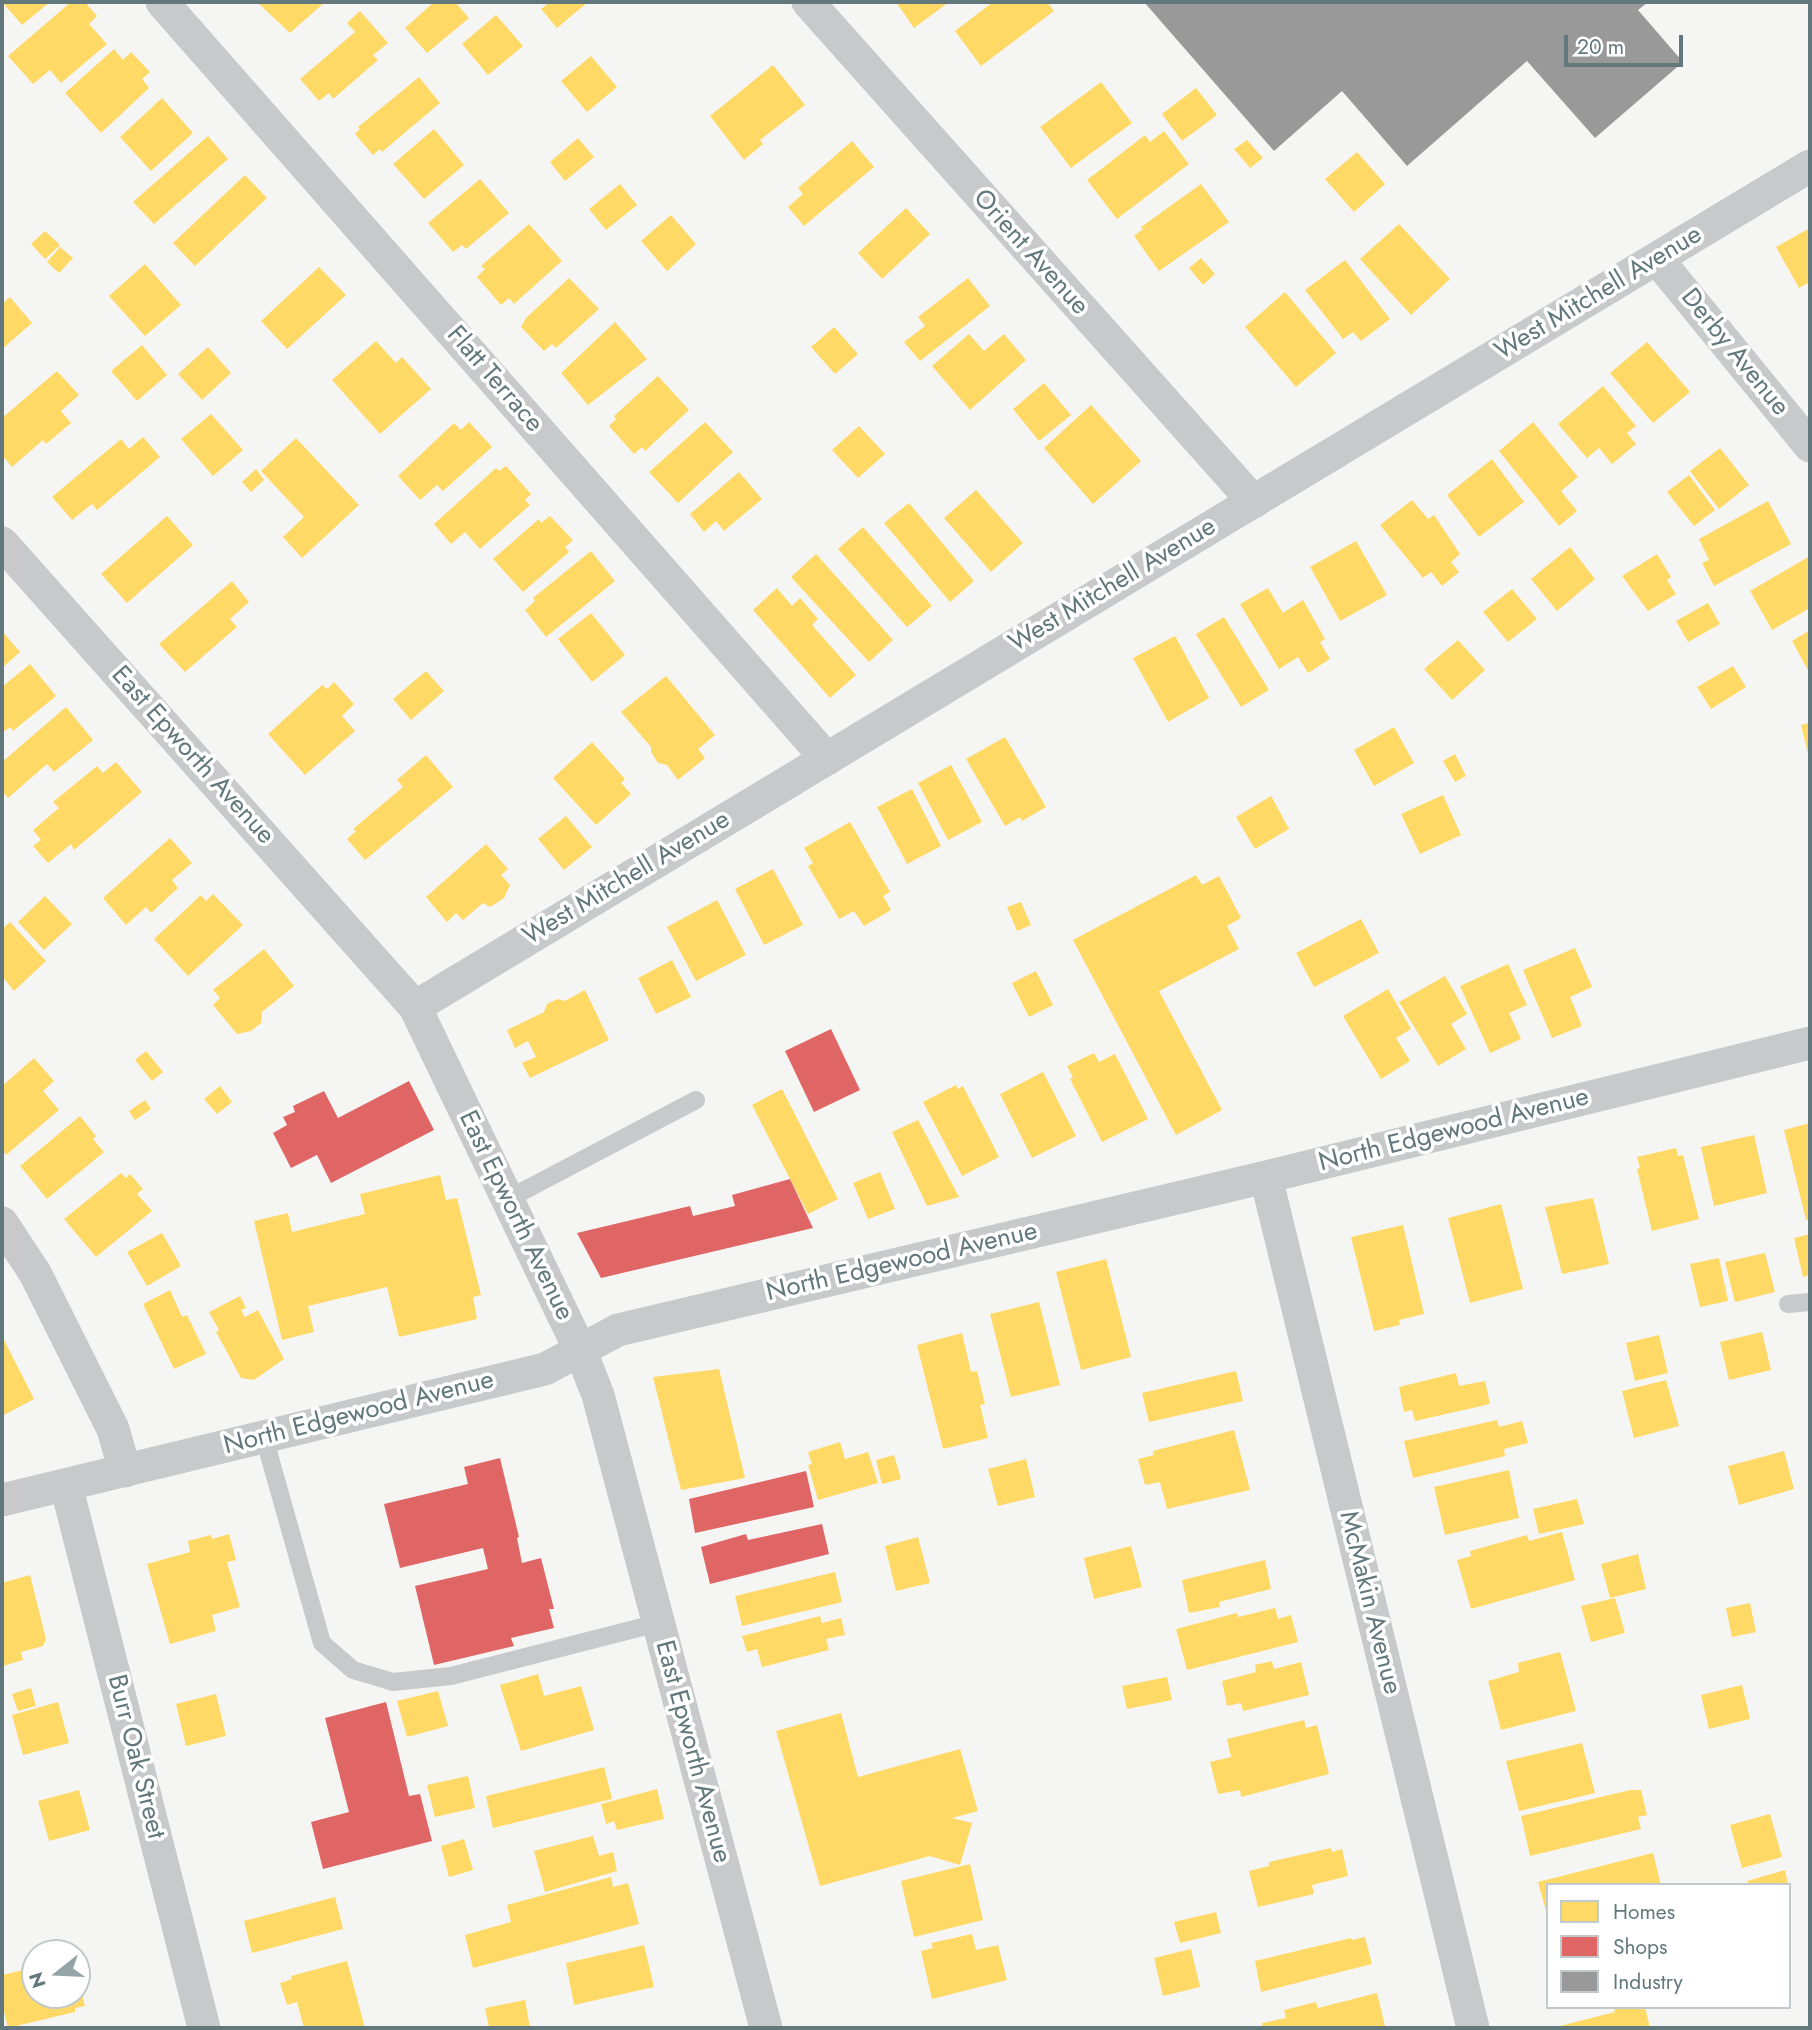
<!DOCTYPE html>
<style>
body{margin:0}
#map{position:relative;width:1812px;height:2030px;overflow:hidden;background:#f5f5f4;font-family:Jost,sans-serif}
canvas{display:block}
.frame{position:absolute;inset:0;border:4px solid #62787d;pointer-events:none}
.legend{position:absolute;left:1546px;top:1883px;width:245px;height:126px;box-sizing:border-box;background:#fff;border:2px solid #c0c9cb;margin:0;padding:9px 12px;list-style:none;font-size:21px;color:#62787d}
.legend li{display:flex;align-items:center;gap:14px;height:35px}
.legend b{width:35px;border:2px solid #c0c9cb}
.north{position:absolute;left:21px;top:1939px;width:70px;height:70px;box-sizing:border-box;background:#fff;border:2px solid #c0c9cb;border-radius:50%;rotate:252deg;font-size:19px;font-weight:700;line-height:28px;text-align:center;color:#62787d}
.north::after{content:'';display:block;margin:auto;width:24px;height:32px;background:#95a4a7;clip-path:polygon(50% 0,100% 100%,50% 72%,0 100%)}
.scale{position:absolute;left:1564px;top:35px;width:119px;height:32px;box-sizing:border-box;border:4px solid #62787d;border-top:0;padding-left:9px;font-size:21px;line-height:24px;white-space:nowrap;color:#62787d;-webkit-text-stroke:5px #fff;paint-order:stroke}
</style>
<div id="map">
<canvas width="1812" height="2030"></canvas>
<div class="frame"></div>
<ul class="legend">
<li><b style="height:19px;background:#ffd966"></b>Homes</li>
<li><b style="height:19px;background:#e06666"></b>Shops</li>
<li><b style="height:19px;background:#999"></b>Industry</li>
</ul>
<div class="north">N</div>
<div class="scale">20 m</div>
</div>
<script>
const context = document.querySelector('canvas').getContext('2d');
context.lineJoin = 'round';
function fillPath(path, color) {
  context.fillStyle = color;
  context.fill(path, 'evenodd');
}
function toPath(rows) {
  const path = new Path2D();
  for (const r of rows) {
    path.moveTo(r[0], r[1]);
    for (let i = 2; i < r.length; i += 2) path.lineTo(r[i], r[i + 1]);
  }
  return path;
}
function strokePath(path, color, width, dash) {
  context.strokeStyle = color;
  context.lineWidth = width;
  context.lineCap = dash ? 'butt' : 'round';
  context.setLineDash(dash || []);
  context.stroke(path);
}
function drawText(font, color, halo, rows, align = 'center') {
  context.font = font + ' Jost,sans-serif';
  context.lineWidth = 7;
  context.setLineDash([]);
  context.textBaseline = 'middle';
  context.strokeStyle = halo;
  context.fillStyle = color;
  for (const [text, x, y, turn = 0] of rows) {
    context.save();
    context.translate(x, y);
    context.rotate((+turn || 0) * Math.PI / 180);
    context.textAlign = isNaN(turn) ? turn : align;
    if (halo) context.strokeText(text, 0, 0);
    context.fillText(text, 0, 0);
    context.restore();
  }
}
fillPath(toPath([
 [2,2,50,2,22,25],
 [71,2,85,2,97,16,89,24,107,44,61,83,50,70,33,84,8,56],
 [257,2,325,2,290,33],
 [434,2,455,2,469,18,427,53,405,28],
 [550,2,588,2,557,28,541,9],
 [896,2,949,2,914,28],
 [993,2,1047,2,1054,11,981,66,955,31],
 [360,11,388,43,373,55,378,60,333,99,329,93,319,101,300,79,355,32,347,23],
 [496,15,523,46,488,75,462,44],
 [114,49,123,60,131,52,150,72,142,79,149,88,101,133,65,93],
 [591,56,617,87,587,112,561,81],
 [773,65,805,105,760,140,763,144,744,160,710,116],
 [419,77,440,103,382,152,380,149,373,155,355,134,360,129,358,127],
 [1101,82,1132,123,1071,168,1040,127],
 [1196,88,1217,115,1182,141,1162,114],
 [162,98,193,133,151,171,120,137],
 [434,129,464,165,424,199,393,164],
 [1164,131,1189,164,1117,219,1087,180,1145,135,1150,142],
 [208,136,228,159,154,224,133,202],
 [578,138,594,157,565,181,550,162],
 [1247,140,1263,158,1250,168,1234,149],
 [852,141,874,167,804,226,788,207,803,194,798,188],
 [1357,152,1385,184,1354,212,1325,179],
 [245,175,267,198,195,266,173,243],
 [480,179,509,213,466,249,462,245,453,252,428,223],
 [620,184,637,205,606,230,589,209],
 [1201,184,1229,222,1159,271,1134,236,1143,229,1141,227],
 [906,208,930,234,882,279,858,253],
 [671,215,696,244,667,271,641,241],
 [529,224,562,261,514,304,509,298,501,305,477,277,485,269,481,266],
 [1399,224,1450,279,1411,315,1360,259],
 [1810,228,1810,282,1799,288,1776,247],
 [45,231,60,245,45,259,31,244],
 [60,247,73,258,59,273,47,262],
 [1201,258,1215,274,1203,285,1189,268],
 [1345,260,1390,319,1361,341,1353,332,1343,339,1305,290],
 [145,264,181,305,145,336,109,296],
 [319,267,346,295,287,349,261,321],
 [569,278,599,309,556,348,552,344,544,351,521,327,526,318],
 [968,278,990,306,920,361,904,342,925,326,918,317],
 [1285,292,1336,353,1296,387,1245,327],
 [10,297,32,323,2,349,2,304],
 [615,322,647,359,588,405,561,373],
 [834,327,858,354,835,374,811,347],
 [969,334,984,351,1004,334,1026,360,970,410,932,366],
 [376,341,396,363,402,357,431,389,380,434,332,380],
 [1647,342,1690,392,1653,423,1610,373],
 [142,345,167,375,137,401,111,371],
 [208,347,231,373,202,400,178,374],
 [57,371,79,395,61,411,71,423,46,444,43,440,12,467,2,455,2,418],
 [658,376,689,410,645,451,642,447,634,454,609,426,616,419,614,416],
 [1044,383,1071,415,1039,441,1013,409],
 [1603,386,1636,426,1627,433,1636,444,1612,464,1599,448,1587,458,1558,424],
 [1091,405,1141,461,1093,504,1044,448],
 [211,414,243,450,213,476,181,439],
 [469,422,492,447,443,491,437,485,420,500,398,476,454,423,461,430],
 [705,422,733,452,678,503,649,472],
 [1533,422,1578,477,1561,491,1577,511,1559,526,1499,451],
 [859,426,885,454,858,478,832,450],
 [143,437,160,457,97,510,92,504,72,520,52,497,121,439,129,449],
 [296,438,359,505,302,558,283,537,304,517,261,471],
 [1720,448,1749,485,1719,509,1690,471],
 [1492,459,1524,502,1479,537,1447,495],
 [506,466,531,494,525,500,530,505,480,549,465,532,451,544,434,524,496,468,499,471],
 [256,469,264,480,251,492,242,482],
 [739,472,762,499,724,531,716,521,704,532,690,514],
 [1689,475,1715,510,1694,526,1667,492],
 [976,490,1023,543,991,572,944,518],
 [1412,500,1428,519,1434,515,1460,554,1451,562,1459,572,1442,586,1431,572,1423,578,1380,525],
 [1768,501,1791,544,1714,586,1702,563,1709,560,1699,539],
 [909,503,974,581,950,602,884,523],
 [167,516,193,545,127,603,101,574],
 [550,516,573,540,565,547,569,552,523,592,493,559,539,519,541,523],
 [863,527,932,606,907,627,838,549],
 [1356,541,1387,595,1340,621,1310,567],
 [1570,547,1595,579,1557,611,1531,579],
 [591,551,615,581,546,637,525,610,535,601,533,598],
 [816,554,893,640,869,662,791,577],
 [1657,554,1671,577,1667,580,1676,594,1648,611,1622,576],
 [1810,556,1810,608,1772,630,1750,591],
 [232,581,249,602,230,619,237,627,185,672,159,644],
 [777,588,792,606,800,598,818,619,812,625,856,675,830,698,753,610],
 [1268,588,1283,613,1303,600,1325,639,1320,642,1330,659,1308,673,1298,657,1279,669,1240,604],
 [1512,589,1537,619,1508,642,1483,612],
 [1708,603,1720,624,1688,642,1676,621],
 [591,613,625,655,592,682,558,639],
 [1224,617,1269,690,1241,707,1196,634],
 [1810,630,1810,674,1792,641],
 [2,631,20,652,2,668],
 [1175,636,1209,698,1168,722,1133,658],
 [1458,640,1485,670,1452,700,1424,669],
 [30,664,56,696,13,731,10,727,2,733,2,687],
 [1733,666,1746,687,1711,709,1697,687],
 [426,671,444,691,411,720,393,699],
 [666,676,715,735,698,749,705,758,678,780,667,765,658,763,651,752,651,747,621,712],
 [334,682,354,704,342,716,355,731,305,775,268,734,322,685,327,689],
 [66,707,93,740,54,772,47,764,8,798,2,791,2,762],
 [1810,723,1810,758,1809,758,1801,725],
 [1394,727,1414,763,1374,786,1354,750],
 [1005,737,1046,807,1022,821,1020,817,1005,826,966,759],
 [592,742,625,779,621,783,631,794,596,825,553,778],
 [1455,754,1466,776,1455,782,1443,761],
 [426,755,453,787,365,860,347,839,356,831,353,829,403,787,397,780],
 [116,762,142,792,74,850,71,844,48,863,33,846,41,840,33,830,59,808,53,802,97,766,103,773],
 [951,765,982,822,948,840,918,783],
 [912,789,941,846,907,864,877,807],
 [1443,795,1461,835,1420,854,1401,814],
 [1271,796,1289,829,1255,849,1236,817],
 [566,816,592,847,564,870,538,839],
 [850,822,890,892,883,896,891,910,864,926,854,911,839,919,808,866,813,863,804,848],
 [170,838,192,863,172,880,178,888,151,913,146,907,126,925,103,898],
 [486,844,508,869,501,875,510,885,504,898,490,907,483,903,463,920,456,913,447,922,426,897],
 [773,869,803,925,764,945,735,889],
 [1196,875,1202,885,1219,876,1241,918,1227,926,1239,949,1159,991,1222,1110,1176,1135,1073,940],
 [213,894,243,925,188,976,154,939,201,895,206,901],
 [45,896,72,924,44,950,18,922],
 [717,900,746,955,696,981,667,927],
 [1021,902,1031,925,1017,931,1007,907],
 [1361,919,1379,953,1314,987,1296,953],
 [10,922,46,961,14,991,2,976,2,929],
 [1575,948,1592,987,1570,997,1582,1026,1552,1038,1523,970],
 [264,949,294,986,262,1012,261,1023,251,1031,237,1034,213,1005,220,998,213,990],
 [672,960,691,997,656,1014,638,978],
 [1508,964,1527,1005,1509,1013,1521,1039,1490,1053,1460,986],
 [1036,971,1053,1005,1029,1017,1012,983],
 [1445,976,1467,1014,1451,1024,1466,1049,1438,1066,1399,1002],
 [1388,989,1411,1029,1396,1038,1410,1061,1381,1079,1343,1016],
 [585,990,609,1040,530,1078,522,1063,536,1057,528,1041,515,1048,507,1030,544,1012,547,1004,558,999,565,1001],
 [146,1051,163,1072,152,1081,135,1060],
 [1094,1053,1099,1062,1115,1054,1148,1119,1102,1142,1070,1079,1073,1078,1067,1066],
 [34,1058,54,1081,43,1091,59,1110,6,1155,2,1149,2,1086],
 [1043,1072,1076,1136,1032,1158,1000,1094],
 [956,1085,958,1089,963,1086,999,1157,962,1176,923,1102],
 [220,1086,232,1102,217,1114,204,1099],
 [782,1089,838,1199,808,1214,752,1105],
 [145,1100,151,1109,135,1120,129,1111],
 [80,1116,96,1136,93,1139,104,1152,47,1199,20,1166],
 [918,1120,959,1197,927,1206,892,1132],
 [1810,1123,1810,1219,1806,1220,1784,1130],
 [1754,1135,1767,1193,1714,1206,1701,1147],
 [1676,1148,1678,1156,1683,1155,1699,1219,1652,1231,1637,1169,1640,1168,1637,1157],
 [880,1172,895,1209,868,1219,853,1183],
 [121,1173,126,1178,130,1174,143,1189,137,1194,152,1211,96,1257,64,1219],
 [440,1175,446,1200,457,1198,481,1295,473,1297,477,1319,399,1337,387,1287,308,1306,314,1332,282,1340,254,1221,288,1213,292,1232,365,1214,360,1194],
 [1593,1198,1609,1264,1562,1274,1545,1207],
 [1501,1204,1523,1289,1470,1303,1448,1218],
 [1403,1225,1424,1314,1399,1320,1400,1325,1374,1331,1351,1237],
 [162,1233,181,1266,147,1286,127,1252],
 [1810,1234,1810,1275,1803,1277,1794,1238],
 [1765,1253,1775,1292,1735,1302,1725,1262],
 [1719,1258,1728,1301,1700,1307,1690,1264],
 [1106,1259,1131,1357,1081,1370,1056,1272],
 [170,1290,182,1317,187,1315,206,1354,174,1369,143,1304],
 [240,1296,246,1308,241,1310,245,1317,258,1310,284,1359,254,1380,241,1378,216,1332,219,1330,209,1312],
 [1039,1302,1060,1385,1011,1397,990,1314],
 [1762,1332,1771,1370,1729,1380,1720,1342],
 [962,1333,971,1372,977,1371,985,1404,980,1405,988,1438,943,1449,917,1345],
 [1659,1335,1668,1373,1635,1381,1626,1343],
 [2,1336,34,1399,2,1416],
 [719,1369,745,1478,681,1490,653,1377],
 [1236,1371,1243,1401,1149,1422,1142,1393],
 [1456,1373,1459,1386,1485,1381,1490,1404,1415,1421,1412,1410,1404,1412,1399,1387],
 [1666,1380,1679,1426,1634,1438,1622,1391],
 [1497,1420,1499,1427,1522,1421,1528,1443,1504,1449,1505,1456,1413,1478,1404,1441],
 [1234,1430,1250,1490,1167,1509,1160,1482,1145,1485,1138,1459,1154,1455,1153,1451],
 [840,1442,845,1459,868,1452,878,1483,818,1500,808,1465,812,1464,808,1452],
 [1784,1451,1794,1489,1739,1505,1728,1466],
 [894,1455,901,1479,882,1484,876,1460],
 [1026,1459,1035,1497,998,1506,988,1469],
 [1509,1470,1519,1518,1445,1535,1434,1487],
 [1577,1499,1584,1524,1539,1534,1533,1509],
 [1562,1532,1575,1580,1471,1609,1457,1560,1471,1556,1470,1551,1527,1535,1529,1541],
 [229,1534,236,1560,227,1562,240,1607,212,1615,216,1631,170,1644,147,1564,190,1552,188,1541,211,1535,212,1539],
 [918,1537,930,1583,896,1591,885,1546],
 [1131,1546,1142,1587,1094,1599,1084,1558],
 [1638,1554,1646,1589,1610,1598,1601,1564],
 [1265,1560,1271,1589,1219,1602,1220,1607,1189,1613,1182,1580],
 [835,1572,842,1602,742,1626,735,1596],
 [30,1575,46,1639,43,1646,21,1652,23,1660,3,1666,2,1583],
 [1615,1598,1625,1633,1591,1642,1581,1606],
 [1750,1603,1756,1632,1732,1637,1726,1608],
 [1275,1608,1278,1619,1291,1615,1298,1642,1187,1670,1176,1629,1237,1613,1238,1617],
 [820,1616,822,1623,841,1618,845,1635,826,1639,829,1650,762,1667,757,1649,747,1652,742,1636],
 [1560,1652,1576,1711,1501,1730,1488,1681,1519,1672,1518,1663],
 [1272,1661,1274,1669,1301,1662,1309,1695,1243,1711,1241,1703,1227,1706,1222,1681,1256,1672,1255,1665],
 [538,1674,544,1696,581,1686,594,1730,521,1751,500,1685],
 [1167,1677,1172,1700,1127,1709,1122,1686],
 [1742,1685,1750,1719,1709,1729,1701,1695],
 [31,1688,36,1706,18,1711,12,1694],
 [438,1691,448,1726,407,1737,397,1701],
 [216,1694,226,1736,186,1746,176,1704],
 [58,1702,69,1743,23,1755,12,1715],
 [841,1713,858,1777,960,1749,978,1811,952,1818,972,1823,960,1865,930,1856,820,1886,776,1731],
 [1304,1720,1306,1728,1317,1725,1329,1774,1241,1797,1240,1790,1218,1794,1210,1762,1231,1757,1227,1739],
 [1582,1743,1595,1793,1519,1811,1506,1761],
 [604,1767,612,1799,493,1828,486,1796],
 [468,1776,475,1808,435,1817,427,1785],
 [657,1789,664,1819,617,1830,614,1821,606,1824,601,1804],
 [79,1790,90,1830,49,1841,38,1801],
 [1630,1790,1641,1790,1647,1815,1638,1817,1641,1829,1530,1856,1521,1816],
 [1770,1814,1782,1857,1742,1868,1730,1825],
 [593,1836,599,1856,613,1852,617,1871,545,1892,534,1851],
 [464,1839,473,1870,449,1877,441,1846],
 [1331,1848,1332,1852,1342,1849,1348,1876,1312,1885,1314,1894,1258,1907,1249,1871,1269,1866,1269,1862],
 [1653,1853,1661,1885,1548,1885,1547,1915,1538,1882],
 [970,1864,983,1920,914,1937,901,1881],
 [1785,1870,1788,1885,1748,1885,1747,1881],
 [611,1877,613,1887,628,1883,639,1924,473,1968,465,1935,511,1922,507,1905],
 [335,1897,343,1929,252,1953,244,1921],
 [1216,1912,1221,1933,1180,1943,1174,1922],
 [972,1934,976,1950,998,1945,1007,1980,932,1999,921,1951,933,1948,931,1943],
 [1365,1937,1372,1964,1261,1992,1255,1961,1351,1938,1352,1940],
 [644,1945,654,1987,574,2005,566,1963],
 [1191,1949,1200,1987,1163,1996,1154,1958],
 [347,1961,365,2028,304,2028,297,2002,287,2005,280,1983,292,1979,291,1976],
 [35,1967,35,1995,77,1995,78,1979,85,2006,75,2008,75,2012,8,2028,2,2003,2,1975],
 [1377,1993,1385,2026,1263,2028,1262,2023,1286,2018,1284,2010,1316,2002,1318,2008],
 [525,2000,530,2028,489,2028,485,2008],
 [1614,2007,1645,2007,1650,2028,1552,2028,1615,2012]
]), '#ffd966');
fillPath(toPath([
 [831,1029,860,1090,814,1112,785,1051],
 [409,1081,434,1130,331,1183,317,1155,291,1168,273,1133,287,1125,283,1117,295,1112,293,1106,324,1091,338,1118],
 [790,1179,813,1228,601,1278,577,1233,690,1206,693,1216,735,1206,732,1195],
 [500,1458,519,1537,517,1538,522,1563,541,1558,554,1609,549,1609,554,1628,511,1638,514,1646,434,1665,415,1586,488,1569,483,1548,400,1568,384,1504,468,1484,464,1467],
 [806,1471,814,1507,695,1533,689,1499],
 [822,1524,829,1554,710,1584,701,1547,746,1534,748,1540],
 [386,1702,409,1796,420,1794,432,1841,323,1869,311,1822,349,1812,325,1718]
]), '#e06666');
fillPath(toPath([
 [1144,2,1648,2,1638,10,1683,62,1595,138,1527,61,1407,166,1342,91,1274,151]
]), '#999');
strokePath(toPath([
 [508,1199,696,1100],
 [1788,1304,1810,1302],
 [264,1437,322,1643,353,1670,393,1682,451,1676,658,1623]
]), '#c7c9ca', 18);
strokePath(toPath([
 [162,2,827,759],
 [808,2,1254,502],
 [1658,260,1810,446],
 [2,543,415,1007,581,1352,598,1395,766,2028],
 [415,1007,1810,166],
 [1266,1177,1473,2028],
 [2,1223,35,1273,113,1429,125,1471],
 [66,1485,204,2028],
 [2,1500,545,1369,618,1330,1266,1177,1810,1043]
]), '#c7c9ca', 33);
drawText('26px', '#62787d', '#fff', [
 ["Orient Avenue",1030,253,48],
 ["West Mitchell Avenue",1599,294,-31],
 ["Derby Avenue",1734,353,51],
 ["Flatt Terrace",494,380,49],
 ["West Mitchell Avenue",1113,586,-31],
 ["East Epworth Avenue",192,756,48],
 ["West Mitchell Avenue",627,879,-31],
 ["North Edgewood Avenue",1454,1131,-14],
 ["East Epworth Avenue",515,1216,64],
 ["North Edgewood Avenue",902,1263,-13],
 ["North Edgewood Avenue",359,1414,-14],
 ["McMakin Avenue",1369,1603,76],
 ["East Epworth Avenue",692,1752,75],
 ["Burr Oak Street",135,1757,76]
]);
</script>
